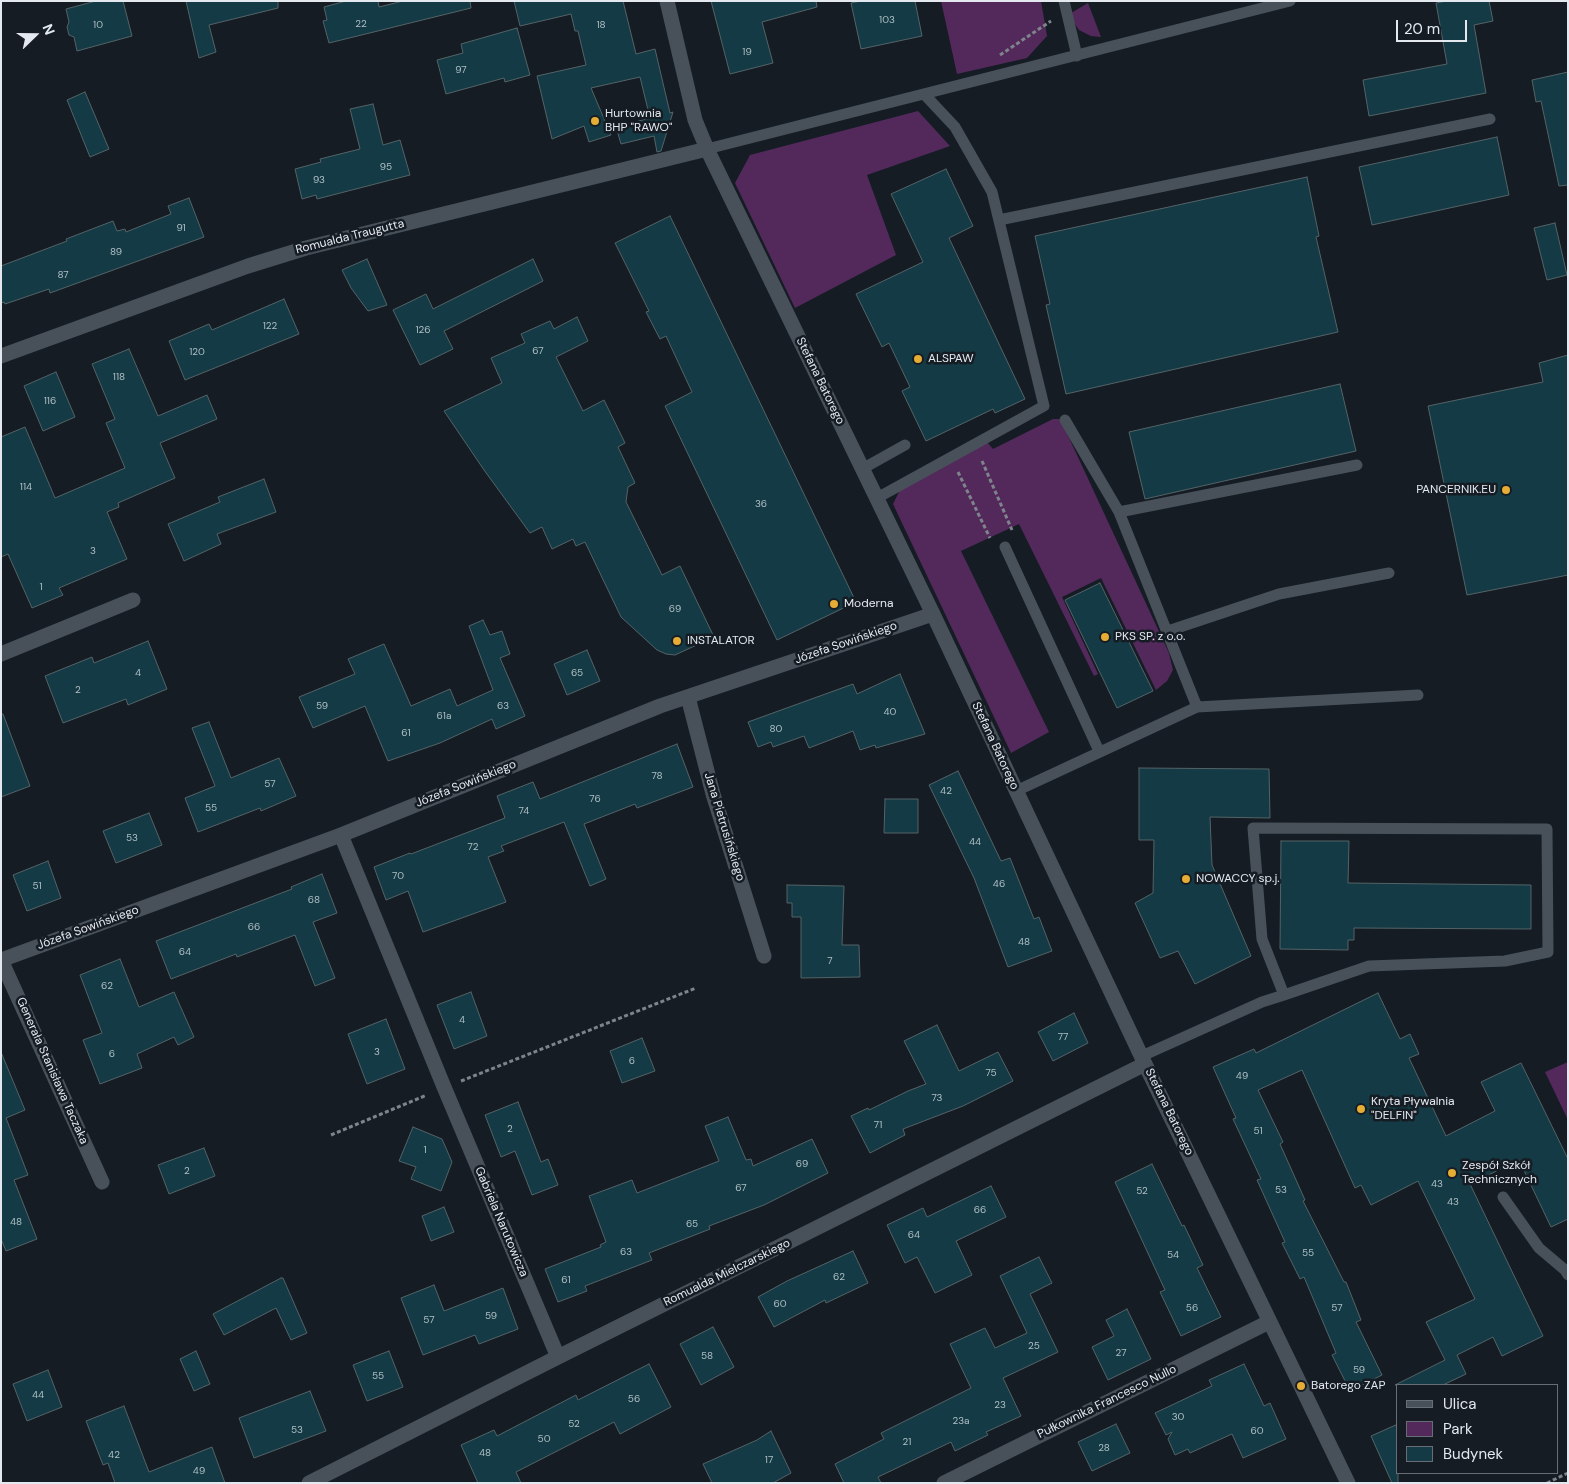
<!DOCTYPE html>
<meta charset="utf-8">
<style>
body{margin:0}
#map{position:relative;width:1569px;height:1484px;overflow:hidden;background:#151c24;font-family:"DM Sans",sans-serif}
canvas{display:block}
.frame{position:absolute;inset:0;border:2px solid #e4e9ef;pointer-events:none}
.legend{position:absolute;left:1396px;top:1384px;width:162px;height:90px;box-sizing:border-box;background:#151c24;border:1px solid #686e75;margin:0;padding:6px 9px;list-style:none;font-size:15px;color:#e4e9ef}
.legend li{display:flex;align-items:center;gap:10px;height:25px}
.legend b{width:25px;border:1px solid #686e75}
.north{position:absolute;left:10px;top:10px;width:50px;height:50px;-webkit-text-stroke:4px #151c24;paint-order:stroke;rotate:68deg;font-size:14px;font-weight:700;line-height:20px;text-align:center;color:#e4e9ef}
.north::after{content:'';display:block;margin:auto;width:18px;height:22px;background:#e4e9ef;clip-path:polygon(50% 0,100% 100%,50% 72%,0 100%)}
.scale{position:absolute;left:1396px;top:20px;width:71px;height:22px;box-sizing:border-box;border:2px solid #e4e9ef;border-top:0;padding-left:6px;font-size:15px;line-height:18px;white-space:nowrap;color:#e4e9ef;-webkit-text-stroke:4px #151c24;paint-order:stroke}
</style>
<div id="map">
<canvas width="1569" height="1484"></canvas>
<div class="frame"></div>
<ul class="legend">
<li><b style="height:6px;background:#48515a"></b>Ulica</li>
<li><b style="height:14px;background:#53295c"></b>Park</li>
<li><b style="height:14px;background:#143b45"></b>Budynek</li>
</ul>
<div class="north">N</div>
<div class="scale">20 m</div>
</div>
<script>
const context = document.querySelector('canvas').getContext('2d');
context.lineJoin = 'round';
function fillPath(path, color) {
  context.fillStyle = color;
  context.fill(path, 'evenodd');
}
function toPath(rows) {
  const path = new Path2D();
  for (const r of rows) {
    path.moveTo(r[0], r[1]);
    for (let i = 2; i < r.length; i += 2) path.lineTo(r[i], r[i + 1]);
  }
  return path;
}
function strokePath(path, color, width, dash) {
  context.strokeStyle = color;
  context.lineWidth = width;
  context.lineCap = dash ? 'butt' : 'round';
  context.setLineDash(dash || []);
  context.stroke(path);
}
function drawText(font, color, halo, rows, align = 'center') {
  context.font = font + ' "DM Sans",sans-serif';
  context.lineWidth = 5;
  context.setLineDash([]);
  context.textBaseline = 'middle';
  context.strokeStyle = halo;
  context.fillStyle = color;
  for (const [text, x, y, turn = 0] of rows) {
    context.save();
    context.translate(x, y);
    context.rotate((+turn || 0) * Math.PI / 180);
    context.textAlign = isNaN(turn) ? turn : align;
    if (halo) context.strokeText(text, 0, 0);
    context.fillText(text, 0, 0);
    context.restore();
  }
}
fillPath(toPath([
 [941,1,1041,1,1047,36,1027,58,957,74],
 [1088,3,1101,37,1091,36,1079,30,1073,21,1071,13],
 [918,111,950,146,867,175,896,255,795,308,735,183,750,155],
 [1053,419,1059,419,1064,427,1169,653,1173,670,1167,681,1156,690,1101,578,1062,597,1098,674,1094,676,1019,524,961,551,1049,732,1011,753,893,504,900,490,987,442,993,449],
 [1568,1062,1568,1120,1545,1072]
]), '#53295c');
const building = toPath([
 [96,1,123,1,132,36,77,51,74,37,69,35,67,27,69,22,66,9,96,1],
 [186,1,278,1,278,8,209,25,216,52,199,58,186,1],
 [346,1,378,1,379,7,403,1,470,1,471,8,329,43,323,21,327,20,324,7,346,1],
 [514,1,623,1,636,54,655,49,670,113,673,112,661,151,657,152,654,136,621,144,616,127,650,118,640,77,591,88,611,135,589,142,584,126,552,139,537,76,586,65,578,31,575,31,571,14,520,26,514,1],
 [711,1,816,1,817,7,762,22,773,63,730,74,711,1],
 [861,1,915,1,922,36,861,49,851,3,861,1],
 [1447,1,1489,1,1493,21,1474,25,1486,93,1369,116,1363,80,1447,64,1436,3,1447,1],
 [517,28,530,75,505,82,504,78,446,94,437,60,463,53,461,44,517,28],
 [1568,72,1568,185,1559,186,1541,101,1536,102,1532,80,1568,72],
 [85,92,109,149,90,157,67,100,85,92],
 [373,104,383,145,400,140,410,175,317,199,316,195,302,199,295,169,321,162,320,159,360,149,350,109,373,104],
 [1497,137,1509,195,1372,225,1359,167,1497,137],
 [946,169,973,226,949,238,1025,399,995,413,993,409,926,441,902,391,910,387,889,343,882,347,856,294,923,262,891,194,946,169],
 [1307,177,1319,236,1316,237,1338,332,1066,394,1046,305,1050,304,1035,236,1307,177],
 [189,198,204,237,50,293,49,289,5,304,4,302,1,303,1,266,67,241,66,239,113,221,117,231,125,229,126,232,171,214,168,206,189,198],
 [670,216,856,602,777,640,665,406,692,392,666,336,660,339,646,312,649,311,615,243,670,216],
 [1555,223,1567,275,1547,280,1534,228,1555,223],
 [367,259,387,305,368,311,351,288,342,270,367,259],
 [533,259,543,281,444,331,453,349,420,365,393,310,426,294,433,309,533,259],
 [284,299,299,334,185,380,169,341,209,324,212,330,284,299],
 [577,317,588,341,556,357,583,411,604,400,625,443,618,447,635,483,628,487,626,502,662,575,680,566,714,637,675,655,666,654,657,650,621,617,585,542,576,546,573,539,552,549,542,527,530,533,484,470,444,411,502,383,491,358,525,343,521,334,550,321,554,329,577,317],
 [129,349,158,416,207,395,217,419,160,443,175,478,118,503,119,507,107,512,127,559,59,588,63,595,32,608,8,554,1,557,1,437,25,427,55,498,125,468,106,423,115,419,92,364,129,349],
 [1568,355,1568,575,1467,595,1428,406,1543,382,1539,363,1568,355],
 [56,372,75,417,43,431,24,386,56,372],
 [1340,384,1356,451,1145,499,1129,432,1340,384],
 [264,479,276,512,217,534,221,544,184,561,168,524,220,502,218,497,264,479],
 [1100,583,1153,691,1117,708,1065,600,1100,583],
 [483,620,490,635,502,631,510,654,500,658,525,716,496,729,492,719,440,743,388,761,365,706,313,728,299,697,355,674,348,659,384,644,411,706,450,689,457,706,493,690,469,626,483,620],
 [148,641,167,689,128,705,126,699,63,723,45,676,92,657,94,663,148,641],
 [587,650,600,681,567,695,554,664,587,650],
 [900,674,925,734,876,748,875,745,860,750,853,731,809,748,804,736,773,747,771,742,758,747,748,722,853,684,857,694,900,674],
 [1,714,3,714,30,786,1,797,1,714],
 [209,722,231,778,279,758,296,796,261,811,260,808,198,832,185,798,215,786,192,728,209,722],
 [677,744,693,787,637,808,635,804,584,824,606,879,590,886,564,822,501,846,504,851,488,857,506,902,423,932,408,891,386,900,374,867,410,853,411,854,505,818,497,796,533,782,540,799,677,744],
 [1139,768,1269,769,1270,818,1210,817,1212,865,1251,956,1195,984,1178,951,1160,958,1135,903,1153,893,1154,840,1139,840,1139,768],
 [958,771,1001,861,1010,858,1034,919,1039,917,1052,951,1008,967,974,878,929,785,958,771],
 [885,799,918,799,918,833,884,833,885,799],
 [149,813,162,845,116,863,103,831,149,813],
 [1281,841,1349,841,1348,883,1531,885,1531,929,1354,928,1354,940,1348,940,1348,950,1280,949,1281,841],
 [48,861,61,898,27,911,13,875,48,861],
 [322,874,337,913,313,922,335,978,315,986,295,935,237,957,236,954,171,979,156,941,292,889,291,887,322,874],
 [787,885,844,886,842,945,859,945,860,977,801,978,801,917,792,917,792,903,787,903,787,885],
 [120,959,139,1007,174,992,194,1037,178,1045,174,1037,137,1054,142,1068,100,1084,83,1040,102,1033,80,975,120,959],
 [471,992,487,1036,454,1049,437,1005,471,992],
 [1378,993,1400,1039,1410,1034,1419,1054,1409,1058,1446,1136,1495,1111,1481,1082,1521,1063,1568,1159,1568,1219,1551,1227,1519,1160,1470,1184,1543,1336,1502,1356,1493,1337,1457,1355,1466,1374,1443,1385,1395,1385,1445,1360,1426,1322,1475,1299,1418,1181,1371,1205,1361,1185,1355,1188,1302,1070,1258,1090,1283,1142,1280,1144,1305,1200,1303,1201,1344,1282,1346,1282,1361,1320,1356,1322,1382,1375,1350,1391,1332,1355,1336,1353,1304,1277,1300,1279,1282,1243,1285,1242,1257,1180,1261,1179,1233,1119,1236,1118,1213,1067,1254,1049,1256,1053,1378,993],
 [1074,1013,1088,1043,1053,1061,1038,1032,1074,1013],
 [386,1019,405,1069,367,1084,348,1034,386,1019],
 [937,1025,959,1071,998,1052,1013,1081,963,1106,903,1129,905,1135,870,1153,851,1116,868,1108,869,1110,908,1091,926,1084,904,1041,937,1025],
 [642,1038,655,1071,622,1083,610,1051,642,1038],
 [1,1052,25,1110,6,1118,28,1175,14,1180,37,1239,6,1251,1,1239,1,1052],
 [518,1102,541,1162,548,1159,558,1185,532,1195,515,1151,501,1157,485,1115,518,1102],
 [728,1117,746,1160,751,1159,753,1166,812,1139,828,1173,764,1205,709,1226,710,1229,649,1253,652,1260,585,1286,587,1291,558,1302,545,1269,601,1247,600,1245,606,1242,589,1196,632,1180,637,1193,719,1161,705,1126,728,1117],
 [413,1127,442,1139,452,1162,441,1191,411,1179,416,1167,399,1161,413,1127],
 [204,1148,215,1176,169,1194,158,1165,204,1148],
 [1152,1164,1182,1226,1184,1225,1203,1265,1197,1268,1221,1317,1181,1336,1160,1292,1165,1290,1115,1182,1152,1164],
 [991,1186,1006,1217,956,1241,972,1275,935,1293,917,1257,905,1263,887,1225,923,1208,927,1217,991,1186],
 [444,1207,454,1232,431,1241,422,1216,444,1207],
 [853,1251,868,1283,826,1303,825,1300,774,1327,758,1297,787,1281,853,1251],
 [1039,1257,1052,1283,1030,1294,1058,1352,1003,1378,1021,1416,986,1432,988,1435,955,1451,951,1442,878,1477,881,1483,844,1483,835,1464,884,1439,881,1433,971,1388,950,1344,985,1328,995,1348,1027,1333,1000,1276,1039,1257],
 [281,1278,283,1278,307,1333,291,1340,276,1308,224,1335,213,1314,281,1278],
 [434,1285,444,1311,503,1288,518,1329,479,1344,475,1335,423,1355,401,1298,434,1285],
 [1127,1309,1151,1359,1108,1380,1092,1347,1114,1336,1106,1320,1127,1309],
 [713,1327,734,1367,701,1385,680,1344,713,1327],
 [196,1351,210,1384,194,1391,180,1359,196,1351],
 [389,1351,403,1387,367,1401,353,1365,389,1351],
 [649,1364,671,1407,620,1434,614,1422,516,1472,521,1483,478,1483,461,1445,494,1430,497,1436,576,1395,578,1400,649,1364],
 [1244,1364,1264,1406,1270,1403,1286,1439,1243,1458,1232,1434,1190,1453,1188,1449,1175,1455,1168,1439,1172,1432,1166,1435,1155,1413,1212,1386,1209,1380,1244,1364],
 [48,1370,62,1407,27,1421,13,1384,48,1370],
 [310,1391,326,1431,254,1458,239,1418,310,1391],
 [124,1406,149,1472,212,1447,225,1483,115,1483,108,1463,103,1465,86,1421,124,1406],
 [1116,1424,1130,1453,1092,1471,1078,1442,1116,1424],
 [1398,1424,1398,1483,1392,1483,1371,1436,1398,1424],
 [771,1431,791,1473,773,1483,712,1483,703,1464,757,1440,771,1431]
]);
fillPath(building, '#143b45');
strokePath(building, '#546367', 1);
strokePath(toPath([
 [1000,55,1051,21],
 [982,461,1012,530],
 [958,472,990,538],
 [461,1081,696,988],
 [331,1135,427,1095],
 [1547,1483,1568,1473]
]), '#7e848b', 3, [4, 2.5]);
strokePath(toPath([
 [1064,1,1077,56],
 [707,149,1290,1],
 [999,220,1490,119],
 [1065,420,1119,512],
 [862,469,905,445],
 [877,498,1044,406,992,192,955,127,924,94],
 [1005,547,1099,751],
 [1168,631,1279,594,1389,573],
 [1197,707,1418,695],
 [1016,791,1197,707,1119,512,1357,465],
 [1142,1056,1262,1002,1284,995,1369,966,1505,961,1548,952,1547,829,1253,828,1262,939,1284,995],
 [1503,1197,1539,1248,1565,1270,1568,1275]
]), '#48515a', 11);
strokePath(toPath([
 [667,1,695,120,707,149,933,614,1145,1064,1348,1483],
 [1,356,248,266,306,248,707,149],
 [1,654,133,600],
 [688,697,713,794,764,956],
 [341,835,444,1087,558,1357],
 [102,1182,1,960,341,835,660,706,933,614],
 [309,1483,558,1357,1145,1064],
 [944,1483,1269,1322]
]), '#48515a', 15);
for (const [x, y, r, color] of [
 [595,121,5,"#e5ad35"],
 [918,359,5,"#e5ad35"],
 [1506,490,5,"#e5ad35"],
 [834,604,5,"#e5ad35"],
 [1105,637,5,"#e5ad35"],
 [677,641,5,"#e5ad35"],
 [1186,879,5,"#e5ad35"],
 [1361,1109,5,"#e5ad35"],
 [1452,1173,5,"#e5ad35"],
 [1301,1386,5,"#e5ad35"]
]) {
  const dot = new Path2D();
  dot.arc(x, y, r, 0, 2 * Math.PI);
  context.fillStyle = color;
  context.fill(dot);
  strokePath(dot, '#151c24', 2);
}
drawText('10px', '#b0bec4', null, [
 ["103",887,20],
 ["22",361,24],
 ["10",98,25],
 ["18",601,25],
 ["19",747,52],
 ["97",461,70],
 ["95",386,167],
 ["93",319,180],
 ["91",181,228],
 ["89",116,252],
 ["87",63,275],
 ["122",270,326],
 ["126",423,330],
 ["67",538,351],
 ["120",197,352],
 ["118",119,377],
 ["116",50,401],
 ["114",26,487],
 ["36",761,504],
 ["3",93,551],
 ["1",41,587],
 ["69",675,609],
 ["4",138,673],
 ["65",577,673],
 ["2",78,690],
 ["59",322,706],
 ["63",503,706],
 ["40",890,712],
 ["61a",444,716],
 ["80",776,729],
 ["61",406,733],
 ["78",657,776],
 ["57",270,784],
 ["42",946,791],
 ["76",595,799],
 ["55",211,808],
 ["74",524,811],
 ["53",132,838],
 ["44",975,842],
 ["72",473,847],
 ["70",398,876],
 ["46",999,884],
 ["51",37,886],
 ["68",314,900],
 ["66",254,927],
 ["48",1024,942],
 ["64",185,952],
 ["7",830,961],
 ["62",107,986],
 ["4",462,1020],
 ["77",1063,1037],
 ["3",377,1052],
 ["6",112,1054],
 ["6",632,1061],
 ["75",991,1073],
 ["49",1242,1076],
 ["73",937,1098],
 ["71",878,1125],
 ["2",510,1129],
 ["51",1258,1131],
 ["1",425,1150],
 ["69",802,1164],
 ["2",187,1171],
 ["43",1437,1184],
 ["67",741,1188],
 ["53",1281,1190],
 ["52",1142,1191],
 ["43",1453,1202],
 ["66",980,1210],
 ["48",16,1222],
 ["65",692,1224],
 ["64",914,1235],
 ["63",626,1252],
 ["55",1308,1253],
 ["54",1173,1255],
 ["62",839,1277],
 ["61",566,1280],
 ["60",780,1304],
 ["56",1192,1308],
 ["57",1337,1308],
 ["59",491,1316],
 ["57",429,1320],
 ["25",1034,1346],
 ["27",1121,1353],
 ["58",707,1356],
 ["59",1359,1370],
 ["55",378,1376],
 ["44",38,1395],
 ["56",634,1399],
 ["23",1000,1405],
 ["30",1178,1417],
 ["23a",961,1421],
 ["52",574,1424],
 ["53",297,1430],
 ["60",1257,1431],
 ["50",544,1439],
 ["21",907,1442],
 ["28",1104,1448],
 ["48",485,1453],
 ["42",114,1455],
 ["17",769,1460],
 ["49",199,1471]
]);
drawText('12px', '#e4e9ef', '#151c24', [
 ["Hurtownia",605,114],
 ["BHP \"RAWO\"",605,128],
 ["ALSPAW",928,359],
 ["PANCERNIK.EU",1496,490,"right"],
 ["Moderna",844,604],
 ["PKS SP. z o.o.",1115,637],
 ["INSTALATOR",687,641],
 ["NOWACCY sp.j.",1196,879],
 ["Kryta Pływalnia",1371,1102],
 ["\"DELFIN\"",1371,1116],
 ["Zespół Szkół",1462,1166],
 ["Technicznych",1462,1180],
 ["Batorego ZAP",1311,1386]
], 'left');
drawText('12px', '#e4e9ef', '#151c24', [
 ["Romualda Traugutta",350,237,-14],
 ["Stefana Batorego",820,381,64],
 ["Józefa Sowińskiego",846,643,-19],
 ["Stefana Batorego",995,746,65],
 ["Józefa Sowińskiego",466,784,-22],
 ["Jana Pietrusińskiego",724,827,73],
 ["Józefa Sowińskiego",88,928,-20],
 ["Generała Stanisława Taczaka",52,1071,66],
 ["Stefana Batorego",1169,1112,64],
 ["Gabriela Narutowicza",501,1222,67],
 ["Romualda Mielczarskiego",727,1273,-26],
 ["Pułkownika Francesco Nullo",1107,1402,-26]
]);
</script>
